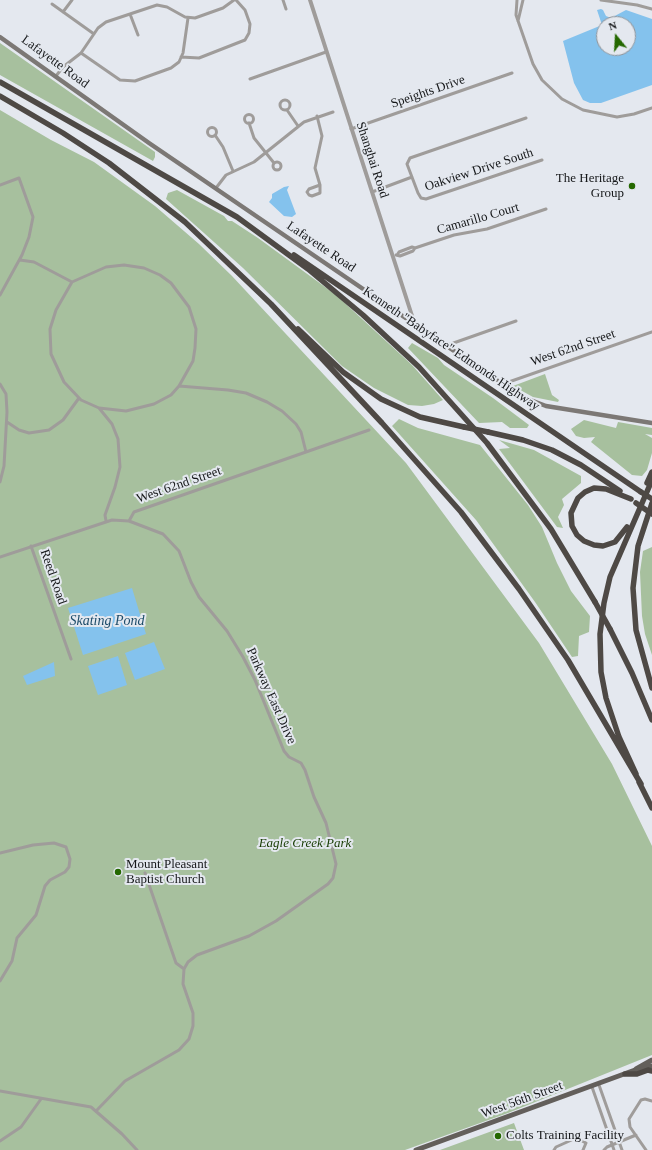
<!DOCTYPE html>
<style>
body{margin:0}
#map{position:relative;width:652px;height:1150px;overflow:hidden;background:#e4e8ef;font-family:"Times New Roman",serif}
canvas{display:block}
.north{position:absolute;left:596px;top:16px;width:40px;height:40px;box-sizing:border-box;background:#e4e8ef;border:1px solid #919499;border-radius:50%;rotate:342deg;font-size:11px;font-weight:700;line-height:16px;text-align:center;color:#151719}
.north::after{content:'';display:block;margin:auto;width:14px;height:18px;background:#246800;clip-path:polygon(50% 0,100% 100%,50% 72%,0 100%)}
</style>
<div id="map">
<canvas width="652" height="1150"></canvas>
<div class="north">N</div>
</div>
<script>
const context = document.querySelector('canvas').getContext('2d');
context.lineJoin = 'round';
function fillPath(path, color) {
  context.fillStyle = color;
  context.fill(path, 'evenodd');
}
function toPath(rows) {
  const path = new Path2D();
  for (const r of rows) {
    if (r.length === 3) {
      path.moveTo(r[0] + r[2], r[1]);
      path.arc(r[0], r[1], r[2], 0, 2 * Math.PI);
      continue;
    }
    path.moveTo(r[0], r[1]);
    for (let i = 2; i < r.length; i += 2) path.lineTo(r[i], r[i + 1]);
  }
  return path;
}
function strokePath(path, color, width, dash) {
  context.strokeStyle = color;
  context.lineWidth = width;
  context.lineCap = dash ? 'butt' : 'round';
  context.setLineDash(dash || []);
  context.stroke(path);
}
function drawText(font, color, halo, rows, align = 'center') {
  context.font = font + ' "Times New Roman",serif';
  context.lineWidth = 4;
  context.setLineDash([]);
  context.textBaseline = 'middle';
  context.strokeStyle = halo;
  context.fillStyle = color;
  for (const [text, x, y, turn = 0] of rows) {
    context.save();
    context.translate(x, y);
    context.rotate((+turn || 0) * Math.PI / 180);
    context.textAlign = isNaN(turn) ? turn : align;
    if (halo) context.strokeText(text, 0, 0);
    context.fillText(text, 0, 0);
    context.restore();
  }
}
fillPath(toPath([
 [0,43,155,152,155,157,153,161,0,75],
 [0,110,51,140,94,162,155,206,199,244,232,276,406,463,539,643,612,764,652,846,652,1055,508,1113,405,1150,0,1150],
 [177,190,224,216,228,221,232,221,258,238,336,295,412,365,443,400,434,404,422,406,408,405,374,388,342,366,243,268,166,199,168,193],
 [412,343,438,358,444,365,493,398,529,425,527,428,510,428,502,422,479,423,408,348],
 [545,374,552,395,559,400,558,402,533,397,513,386],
 [399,419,418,428,480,445,528,505,542,527,557,563,571,591,590,616,589,632,579,636,578,656,572,657,535,602,476,520,392,426],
 [584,420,616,428,618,422,652,428,652,435,645,434,652,438,652,453,647,470,642,476,632,475,591,442,595,437,584,438,576,436,571,429],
 [499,440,534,450,581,476,581,483,562,499,564,505,558,517,563,528,557,527,499,449,510,448],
 [652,547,652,655,645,634,642,616,640,572,643,551],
 [514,1123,524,1150,440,1150]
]), '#a7c09e');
fillPath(toPath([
 [601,9,603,10,606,16,611,18,626,10,652,19,652,85,601,103,590,103,583,100,574,83,563,41,602,25,597,10],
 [604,24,628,24,628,48,604,48],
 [289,186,287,190,296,214,292,217,284,216,269,202,272,198,272,194,284,187],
 [132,588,146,634,83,655,68,608],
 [154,642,165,669,135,680,125,653],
 [118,656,127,685,98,695,88,666],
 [54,662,55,676,27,685,23,676]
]), '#84c2ed');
strokePath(toPath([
 [283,0,286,9],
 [517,0,516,15,533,64,542,80,562,99,583,110,617,117,634,114,652,108],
 [601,0,637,5,652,9],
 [52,4,94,34],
 [63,12,72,0],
 [130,14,138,35],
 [518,21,523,0],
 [81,53,120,80,135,81,171,68,179,62,183,53,188,18],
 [181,57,199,58,245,40,249,33,250,24,245,10,236,0],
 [56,76,63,67,81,53,98,28,106,22,157,5,167,7,185,17,195,18,223,8,234,0],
 [250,79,326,52],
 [285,105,5],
 [287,110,298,126],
 [249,119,4.5],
 [317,116,322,136,315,168,320,185],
 [526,118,410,158,407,164,418,193,421,198,426,199,542,160],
 [249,123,254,138,274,163],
 [212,132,4.5],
 [351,129,512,73],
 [215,135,223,147,233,171],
 [277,166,4],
 [0,185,19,178,33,217,29,237,22,255,0,295],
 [320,185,320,193,312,196,309,195,307,192,309,189,320,185],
 [216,188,226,175,254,162,304,122,333,112],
 [372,192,412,177],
 [396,255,400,256,413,251,415,248],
 [397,255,399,252,412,247,415,248,454,235,487,229,546,209],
 [20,260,34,262,72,282],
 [445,346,516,321],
 [0,384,6,394,7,412,4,466,0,482],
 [503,384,652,332],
 [179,386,228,390,246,393,267,402,282,411,296,424,301,432,306,452],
 [99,408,126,411,154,404,171,395,179,386,193,361,195,348,196,329,189,307,171,283,160,275,144,268,124,265,106,267,72,282,56,310,50,329,51,354,64,382,81,400,99,408,112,424,118,439,120,467,115,487,105,515,106,521],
 [7,422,19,430,29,433,49,430,63,420,79,398],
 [129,521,134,512,369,430],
 [31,546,71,659],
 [0,557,112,520,129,521,163,534,179,551,191,582,199,597,227,631,243,657,255,680,284,751,289,757,301,763,305,770,314,797,326,823,336,864,333,878,328,884,276,921,249,936,197,955,188,962,184,969],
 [0,853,33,845,54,843,66,847,70,859,69,867,65,872,50,880,45,886,36,915,17,938,12,961,0,981],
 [599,1085,622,1150],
 [592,1087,614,1150],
 [0,1091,91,1107,122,1134,137,1150],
 [97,1110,125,1081,179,1050,189,1039,193,1026,193,1013,183,984,184,969,176,963,145,873],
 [0,1141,21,1127,41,1099],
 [554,1150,556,1147,576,1138,586,1143,583,1150],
 [604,1150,607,1147,636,1135],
 [646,1150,630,1127,629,1119,641,1100,645,1099,652,1101]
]), '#9f9c9a', 3);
strokePath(toPath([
 [310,0,415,325]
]), '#9f9c9a', 4);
strokePath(toPath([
 [0,37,149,143,520,396,546,406,652,423]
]), '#7c7875', 4.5);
strokePath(toPath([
 [636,1069,652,1060],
 [416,1150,635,1070,652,1066]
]), '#635f5b', 5);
strokePath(toPath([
 [0,82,237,217,308,269,363,315,419,367,487,443,551,529,595,602],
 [0,96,63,133,109,163,185,222,271,304,382,423,461,512,519,589,568,660,641,784],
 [294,255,641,492],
 [298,329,343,372,381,399,420,417,464,427],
 [488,432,523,440,552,450,581,465,620,491],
 [647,483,652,472],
 [652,503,638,546,633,588,636,630,652,688],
 [627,527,615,542,603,546,594,545,584,541,577,535,572,526,571,513,578,498,585,492,594,488,606,489,631,499],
 [610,629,632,673,652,720],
 [636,774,619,737,606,698,601,672,600,634,604,603,610,577,652,480],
 [639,782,652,808],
 [625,1074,637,1074,648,1070,652,1071]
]), '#4e4945', 5.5);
strokePath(toPath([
 [464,427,488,432],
 [641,492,652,499],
 [636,503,652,514],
 [595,602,610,629]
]), '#4e4945', 5.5);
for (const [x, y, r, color] of [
 [632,186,4,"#246800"],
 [118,872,4,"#246800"],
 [498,1136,4,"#246800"]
]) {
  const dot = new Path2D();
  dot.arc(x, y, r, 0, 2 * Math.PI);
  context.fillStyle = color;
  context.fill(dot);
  strokePath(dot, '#e4e8ef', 1.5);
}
drawText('13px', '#151719', '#e4e8ef', [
 ["Lafayette Road",55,62,36],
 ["Speights Drive",428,92,-19],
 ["Shanghai Road",372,160,72],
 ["Oakview Drive South",479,170,-18],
 ["Camarillo Court",478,219,-16],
 ["Lafayette Road",321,247,34],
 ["West 62nd Street",573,348,-19],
 ["Kenneth \"Babyface\" Edmonds Highway",451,349,34],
 ["West 62nd Street",179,485,-19],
 ["Reed Road",53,577,71],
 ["Parkway East Drive",271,696,66],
 ["West 56th Street",522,1100,-20]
]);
drawText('13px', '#151719', '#e4e8ef', [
 ["The Heritage",624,179,"right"],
 ["Group",624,194,"right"],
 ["Mount Pleasant",126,865],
 ["Baptist Church",126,880],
 ["Colts Training Facility",506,1136]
], 'left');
drawText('italic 13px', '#163b00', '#e4e8ef', [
 ["Eagle Creek Park",305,844]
]);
drawText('italic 14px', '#1d4c6a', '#e4e8ef', [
 ["Skating Pond",107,621]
]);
</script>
